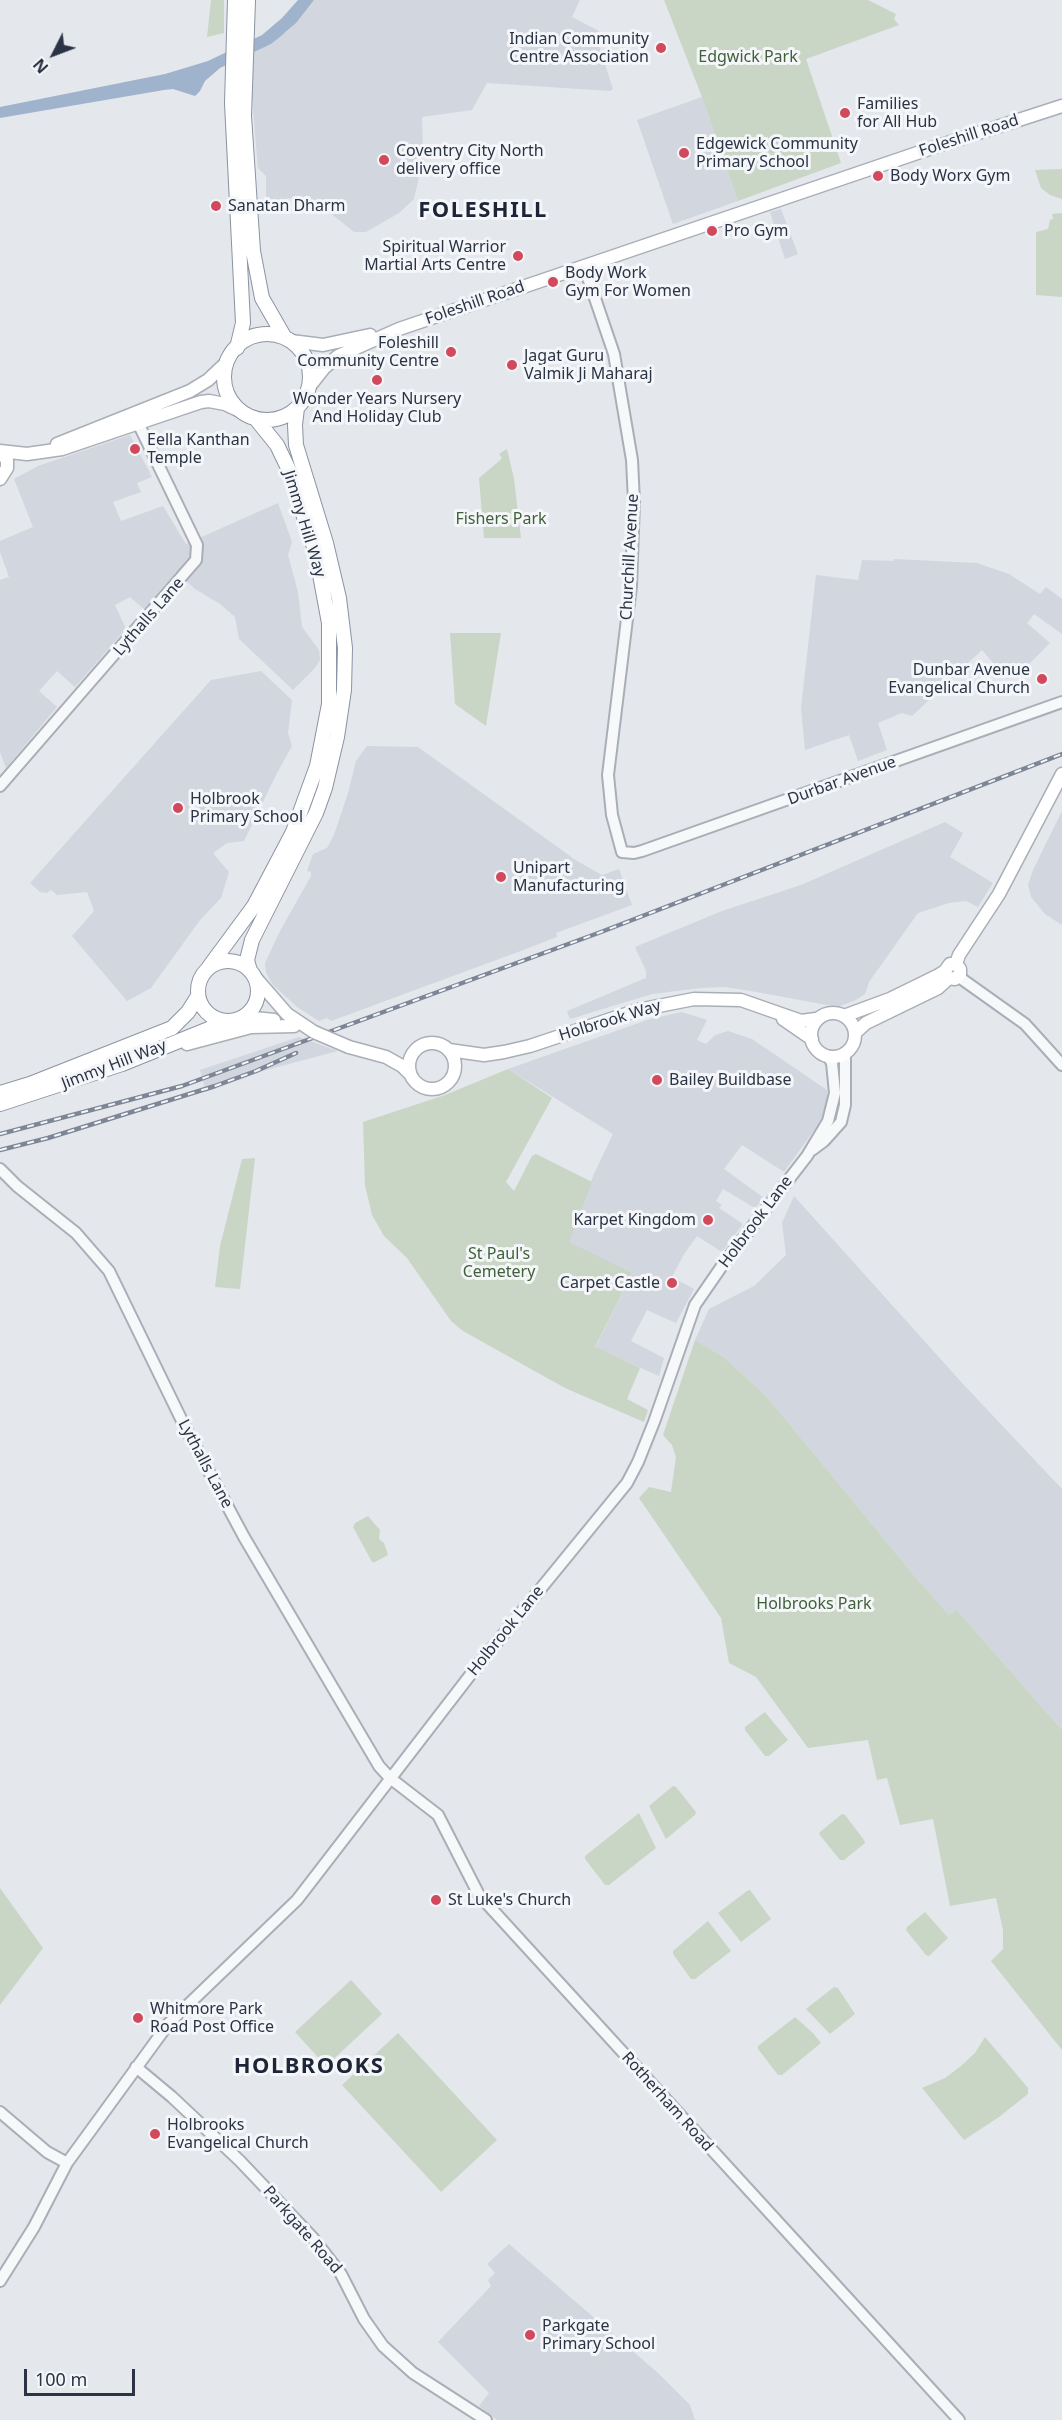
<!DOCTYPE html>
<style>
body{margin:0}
#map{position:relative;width:1062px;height:2420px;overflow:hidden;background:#e4e7ec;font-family:"Noto Sans",sans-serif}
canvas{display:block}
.north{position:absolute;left:24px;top:24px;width:60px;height:60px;-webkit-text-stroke:4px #f4f6f9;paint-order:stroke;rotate:228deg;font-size:16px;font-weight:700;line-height:24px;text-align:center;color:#2b3445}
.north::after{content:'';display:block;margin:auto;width:21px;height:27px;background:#2b3445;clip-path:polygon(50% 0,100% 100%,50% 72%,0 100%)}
.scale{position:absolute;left:24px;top:2369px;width:111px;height:27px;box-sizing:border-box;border:3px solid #2b3445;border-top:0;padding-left:8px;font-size:18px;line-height:21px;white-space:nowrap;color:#2b3445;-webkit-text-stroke:4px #f4f6f9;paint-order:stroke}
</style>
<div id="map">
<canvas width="1062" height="2420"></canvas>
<div class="north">N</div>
<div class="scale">100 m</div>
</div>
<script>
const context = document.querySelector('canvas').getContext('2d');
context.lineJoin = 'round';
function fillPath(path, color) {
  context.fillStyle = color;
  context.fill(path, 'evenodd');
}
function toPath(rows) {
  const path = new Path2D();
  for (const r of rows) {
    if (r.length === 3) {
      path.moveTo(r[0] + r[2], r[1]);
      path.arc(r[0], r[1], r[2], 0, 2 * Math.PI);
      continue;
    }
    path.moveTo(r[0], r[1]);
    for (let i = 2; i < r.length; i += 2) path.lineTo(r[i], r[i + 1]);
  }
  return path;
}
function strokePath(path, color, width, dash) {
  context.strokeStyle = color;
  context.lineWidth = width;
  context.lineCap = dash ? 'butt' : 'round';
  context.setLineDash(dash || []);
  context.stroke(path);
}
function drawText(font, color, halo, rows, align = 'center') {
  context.font = font + ' "Noto Sans",sans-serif';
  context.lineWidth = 6;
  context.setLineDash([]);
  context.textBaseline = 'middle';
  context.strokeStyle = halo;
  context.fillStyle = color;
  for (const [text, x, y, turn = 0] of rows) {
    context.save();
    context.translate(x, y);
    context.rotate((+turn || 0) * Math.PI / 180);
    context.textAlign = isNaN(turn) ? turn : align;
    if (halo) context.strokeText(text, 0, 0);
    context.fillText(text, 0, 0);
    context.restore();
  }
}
fillPath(toPath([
 [314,0,580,0,572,17,599,31,597,40,613,89,610,91,487,83,472,110,422,117,423,159,414,199,399,213,366,232,354,232,328,211,307,200,288,198,272,204,266,199,266,176,258,168,252,98,253,51,271,44,289,30],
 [702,97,738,201,673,224,637,120],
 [781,209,798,254,785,259,770,212],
 [130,435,152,477,137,483,141,492,113,502,121,521,163,506,186,544,278,503,292,542,288,555,298,592,302,627,319,650,320,660,314,669,293,690,239,639,235,617,220,604,195,589,176,572,144,609,130,597,115,605,126,629,75,687,57,671,39,691,57,707,6,768,0,752,0,580,9,577,0,552,0,541,33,527,14,479,38,466],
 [894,559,977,563,1009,574,1040,594,1046,587,1062,599,1062,634,1034,614,1027,623,1050,643,1026,667,1027,672,1007,679,982,650,912,716,902,713,878,723,887,750,858,761,849,735,805,750,801,708,816,575,858,580,862,560,894,561],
 [261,671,292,700,288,733,292,746,276,775,244,841,227,843,213,853,229,872,221,898,200,920,151,988,127,1001,72,936,94,911,87,892,57,895,51,890,47,893,40,892,30,883,211,680],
 [367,746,418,747,577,861,602,875,619,869,632,905,556,933,557,937,518,952,331,1021,327,1018,319,1021,297,1007,273,985,266,973,265,963,280,931,311,876,311,872,307,871,313,854,327,848,334,835,348,793,356,761],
 [1062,811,1062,925,1045,914,1031,897,1028,885,1033,870],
 [945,822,963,833,950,857,993,883,978,907,966,901,949,903,918,913,869,982,865,994,856,1000,840,1006,827,1005,751,991,724,987,701,988,652,994,570,1019,567,1011,646,978,646,971,635,947,722,911,801,885],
 [682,1012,707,1020,697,1040,706,1044,715,1035,728,1031,752,1039,827,1090,828,1106,817,1126,784,1172,742,1145,724,1169,764,1198,755,1208,723,1189,716,1201,722,1205,719,1208,743,1224,722,1252,697,1236,684,1254,672,1277,694,1289,676,1323,647,1310,631,1341,664,1358,659,1376,595,1348,632,1273,568,1243,594,1174,613,1134,508,1069,650,1019],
 [299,1037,338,1051,266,1070,206,1092,200,1070],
 [794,1196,963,1384,1062,1489,1062,1730,956,1609,949,1615,917,1579,768,1398,725,1358,695,1340,709,1309,754,1286,786,1255,782,1223],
 [509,2244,658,2373,690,2405,695,2420,497,2420,479,2406,489,2393,438,2342,491,2286,488,2280,495,2273,487,2264]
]), '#d2d6de');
fillPath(toPath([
 [211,0,224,0,224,33,207,37],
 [664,0,868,0,896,14,894,19,899,25,806,59,841,163,738,201,702,97],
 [1062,169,1062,199,1050,195,1041,188,1035,170],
 [1062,213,1062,297,1036,295,1036,232,1048,229,1050,220,1053,219,1052,214],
 [507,449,514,479,521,538,484,538,479,478,498,462,502,458,499,454],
 [450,633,501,633,486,726,455,704],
 [508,1069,552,1098,506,1182,514,1191,532,1156,536,1154,592,1182,569,1242,632,1273,595,1347,640,1368,627,1399,648,1410,644,1422,565,1388,463,1331,451,1321,407,1258,384,1236,372,1215,365,1185,363,1122,445,1095],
 [255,1158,240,1289,215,1287,220,1246,242,1159],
 [695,1340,725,1358,768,1398,917,1579,949,1615,956,1609,1062,1730,1062,2050,991,1961,1003,1949,1003,1930,996,1898,950,1906,933,1819,900,1825,887,1778,877,1780,868,1740,808,1748,756,1677,729,1663,721,1618,639,1498,649,1487,671,1492,676,1457,672,1445,663,1435],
 [368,1516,380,1530,379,1539,384,1543,388,1555,375,1562,372,1562,353,1527,355,1523],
 [765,1712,788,1740,769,1756,765,1756,745,1730,745,1727],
 [673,1786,676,1787,696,1812,695,1815,666,1839,649,1806],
 [639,1813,656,1848,609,1885,605,1885,585,1859,585,1856],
 [842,1814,845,1815,864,1840,865,1843,844,1860,840,1860,819,1834,820,1832],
 [0,1888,43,1948,0,2005],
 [750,1890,771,1919,741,1942,718,1913,747,1891],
 [925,1912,948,1938,929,1956,926,1955,906,1930,907,1927],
 [708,1921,731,1951,695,1979,691,1979,673,1954,673,1951],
 [351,1980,382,2014,326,2066,295,2032],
 [834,1987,838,1988,855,2014,830,2034,806,2009],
 [795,2017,813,2033,821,2043,782,2075,778,2075,758,2049,758,2046],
 [398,2033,497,2140,441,2192,342,2085],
 [985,2037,1028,2088,1028,2094,999,2117,964,2140,922,2088,945,2078,961,2066,975,2053]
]), '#c9d6c5');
fillPath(toPath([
 [298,0,314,0,296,23,280,37,271,44,220,68,205,81,200,91,195,96,173,89,164,90,0,118,0,107,165,74,208,61,262,35,282,18]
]), '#9fb4cc');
const tertiary = toPath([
 [584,266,614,354,632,460,634,502,631,586,608,775,612,815,622,852,634,853,642,851,1062,702],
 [0,786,196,560,197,545,138,423],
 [959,977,1025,1024,1062,1065],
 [812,1150,824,1141,841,1122,845,1105,845,1053],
 [0,1169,17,1186,76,1233,109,1271,185,1427,244,1537,379,1766,390,1778,438,1815,479,1895,959,2420],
 [136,2067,172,2097,240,2161,313,2238,341,2274,364,2319,383,2346,413,2373,486,2420],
 [0,2112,47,2152,67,2163],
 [0,2281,34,2227,67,2163,169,2023,297,1900,471,1674,627,1483,638,1462,654,1422,695,1305,724,1263,807,1156,828,1121,835,1093,832,1063,828,1056]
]);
const secondary = toPath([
 [291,341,323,345,370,335],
 [309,387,324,368,338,356,399,329,935,147,1062,106],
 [57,444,190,391,208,380,227,362],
 [0,451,27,454,62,449,201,402,209,401,225,404,242,412],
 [0,452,7,460,7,468,0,479],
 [956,964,959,955,999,894,1062,774],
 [254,976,287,1014,314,1032],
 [833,1035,22],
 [844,1016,890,999,937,976,945,971,950,964,956,964,960,969,960,974,955,979,949,978],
 [244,1017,274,1020],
 [783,1019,812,1039],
 [855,1033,866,1023,938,988,949,978],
 [432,1066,23],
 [187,1044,251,1027,294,1026],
 [349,1047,386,1057,402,1066,409,1073],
 [449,1050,484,1055,504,1052,530,1046,638,1010,694,999,741,1000,801,1021,816,1019]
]);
const trunk = toPath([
 [235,0,232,103,243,323,237,348],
 [248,0,244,116,253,251,262,298,285,338],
 [267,377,43],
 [228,991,30],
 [209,967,254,906,293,832,317,766,329,704,329,623,316,553,288,468,277,445,256,419],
 [250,971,247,960,252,940,316,813,325,788,337,737,344,690,345,648,339,598,326,543,296,445,295,425,297,408],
 [0,1093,30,1084,172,1028,188,1012,198,996],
 [0,1104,122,1064,226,1022]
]);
strokePath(tertiary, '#a9aeb7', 14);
strokePath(secondary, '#a9aeb7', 15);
strokePath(trunk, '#8b94a3', 16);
strokePath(tertiary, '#f7f8fa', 10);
strokePath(secondary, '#fff', 12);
strokePath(trunk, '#fff', 14);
const rail = toPath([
 [0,1134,182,1086,601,932,1062,754],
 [0,1150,48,1138,215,1086,256,1071,296,1053]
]);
strokePath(rail, '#7d8696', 4.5);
strokePath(rail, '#f4f6f9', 2, [7]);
const secondaryBridge = toPath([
 [314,1032,349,1047]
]);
strokePath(secondaryBridge, '#a9aeb7', 15, []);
strokePath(secondaryBridge, '#fff', 12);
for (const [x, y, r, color] of [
 [661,48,6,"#d1495b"],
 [845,113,6,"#d1495b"],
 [684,153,6,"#d1495b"],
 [384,160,6,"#d1495b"],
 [878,176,6,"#d1495b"],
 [216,206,6,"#d1495b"],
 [712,231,6,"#d1495b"],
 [518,256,6,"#d1495b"],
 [553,282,6,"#d1495b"],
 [451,352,6,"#d1495b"],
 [512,365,6,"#d1495b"],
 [377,380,6,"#d1495b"],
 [135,449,6,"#d1495b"],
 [1042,679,6,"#d1495b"],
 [178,808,6,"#d1495b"],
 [501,877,6,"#d1495b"],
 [657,1080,6,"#d1495b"],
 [708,1220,6,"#d1495b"],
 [672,1283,6,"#d1495b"],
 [436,1900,6,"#d1495b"],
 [138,2018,6,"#d1495b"],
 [155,2134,6,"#d1495b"],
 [530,2335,6,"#d1495b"]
]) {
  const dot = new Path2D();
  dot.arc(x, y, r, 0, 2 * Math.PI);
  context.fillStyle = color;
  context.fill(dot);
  strokePath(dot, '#f4f6f9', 2);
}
drawText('16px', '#2b3445', '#f4f6f9', [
 ["Indian Community",649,39,"right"],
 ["Centre Association",649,57,"right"],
 ["Families",857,104],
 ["for All Hub",857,122],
 ["Edgewick Community",696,144],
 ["Primary School",696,162],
 ["Coventry City North",396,151],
 ["delivery office",396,169],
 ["Body Worx Gym",890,176],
 ["Sanatan Dharm",228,206],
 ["Pro Gym",724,231],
 ["Spiritual Warrior",506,247,"right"],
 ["Martial Arts Centre",506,265,"right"],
 ["Body Work",565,273],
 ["Gym For Women",565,291],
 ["Foleshill",439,343,"right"],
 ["Community Centre",439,361,"right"],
 ["Jagat Guru",524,356],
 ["Valmik Ji Maharaj",524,374],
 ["Wonder Years Nursery",377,399,"center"],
 ["And Holiday Club",377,417,"center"],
 ["Eella Kanthan",147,440],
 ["Temple",147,458],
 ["Dunbar Avenue",1030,670,"right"],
 ["Evangelical Church",1030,688,"right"],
 ["Holbrook",190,799],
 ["Primary School",190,817],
 ["Unipart",513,868],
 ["Manufacturing",513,886],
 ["Bailey Buildbase",669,1080],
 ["Karpet Kingdom",696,1220,"right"],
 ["Carpet Castle",660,1283,"right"],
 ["St Luke's Church",448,1900],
 ["Whitmore Park",150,2009],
 ["Road Post Office",150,2027],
 ["Holbrooks",167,2125],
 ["Evangelical Church",167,2143],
 ["Parkgate",542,2326],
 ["Primary School",542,2344]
], 'left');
drawText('16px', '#3f6138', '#f4f6f9', [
 ["Edgwick Park",748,57],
 ["Fishers Park",501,519],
 ["St Paul's",499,1254],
 ["Cemetery",499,1272],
 ["Holbrooks Park",814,1604]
]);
drawText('16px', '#2b3445', '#f4f6f9', [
 ["Foleshill Road",969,136,-18],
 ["Foleshill Road",475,303,-19],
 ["Jimmy Hill Way",304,524,73],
 ["Churchill Avenue",630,557,-87],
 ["Lythalls Lane",149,617,-49],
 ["Durbar Avenue",842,781,-20],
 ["Holbrook Way",610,1021,-17],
 ["Jimmy Hill Way",114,1065,-21],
 ["Holbrook Lane",756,1222,-53],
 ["Lythalls Lane",205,1464,62],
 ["Holbrook Lane",506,1631,-51],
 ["Rotherham Road",667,2102,48],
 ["Parkgate Road",302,2230,49]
]);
context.letterSpacing = '1.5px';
drawText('bold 22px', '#1d2536', '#f4f6f9', [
 ["FOLESHILL",483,211],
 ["HOLBROOKS",309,2067]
]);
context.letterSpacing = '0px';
</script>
